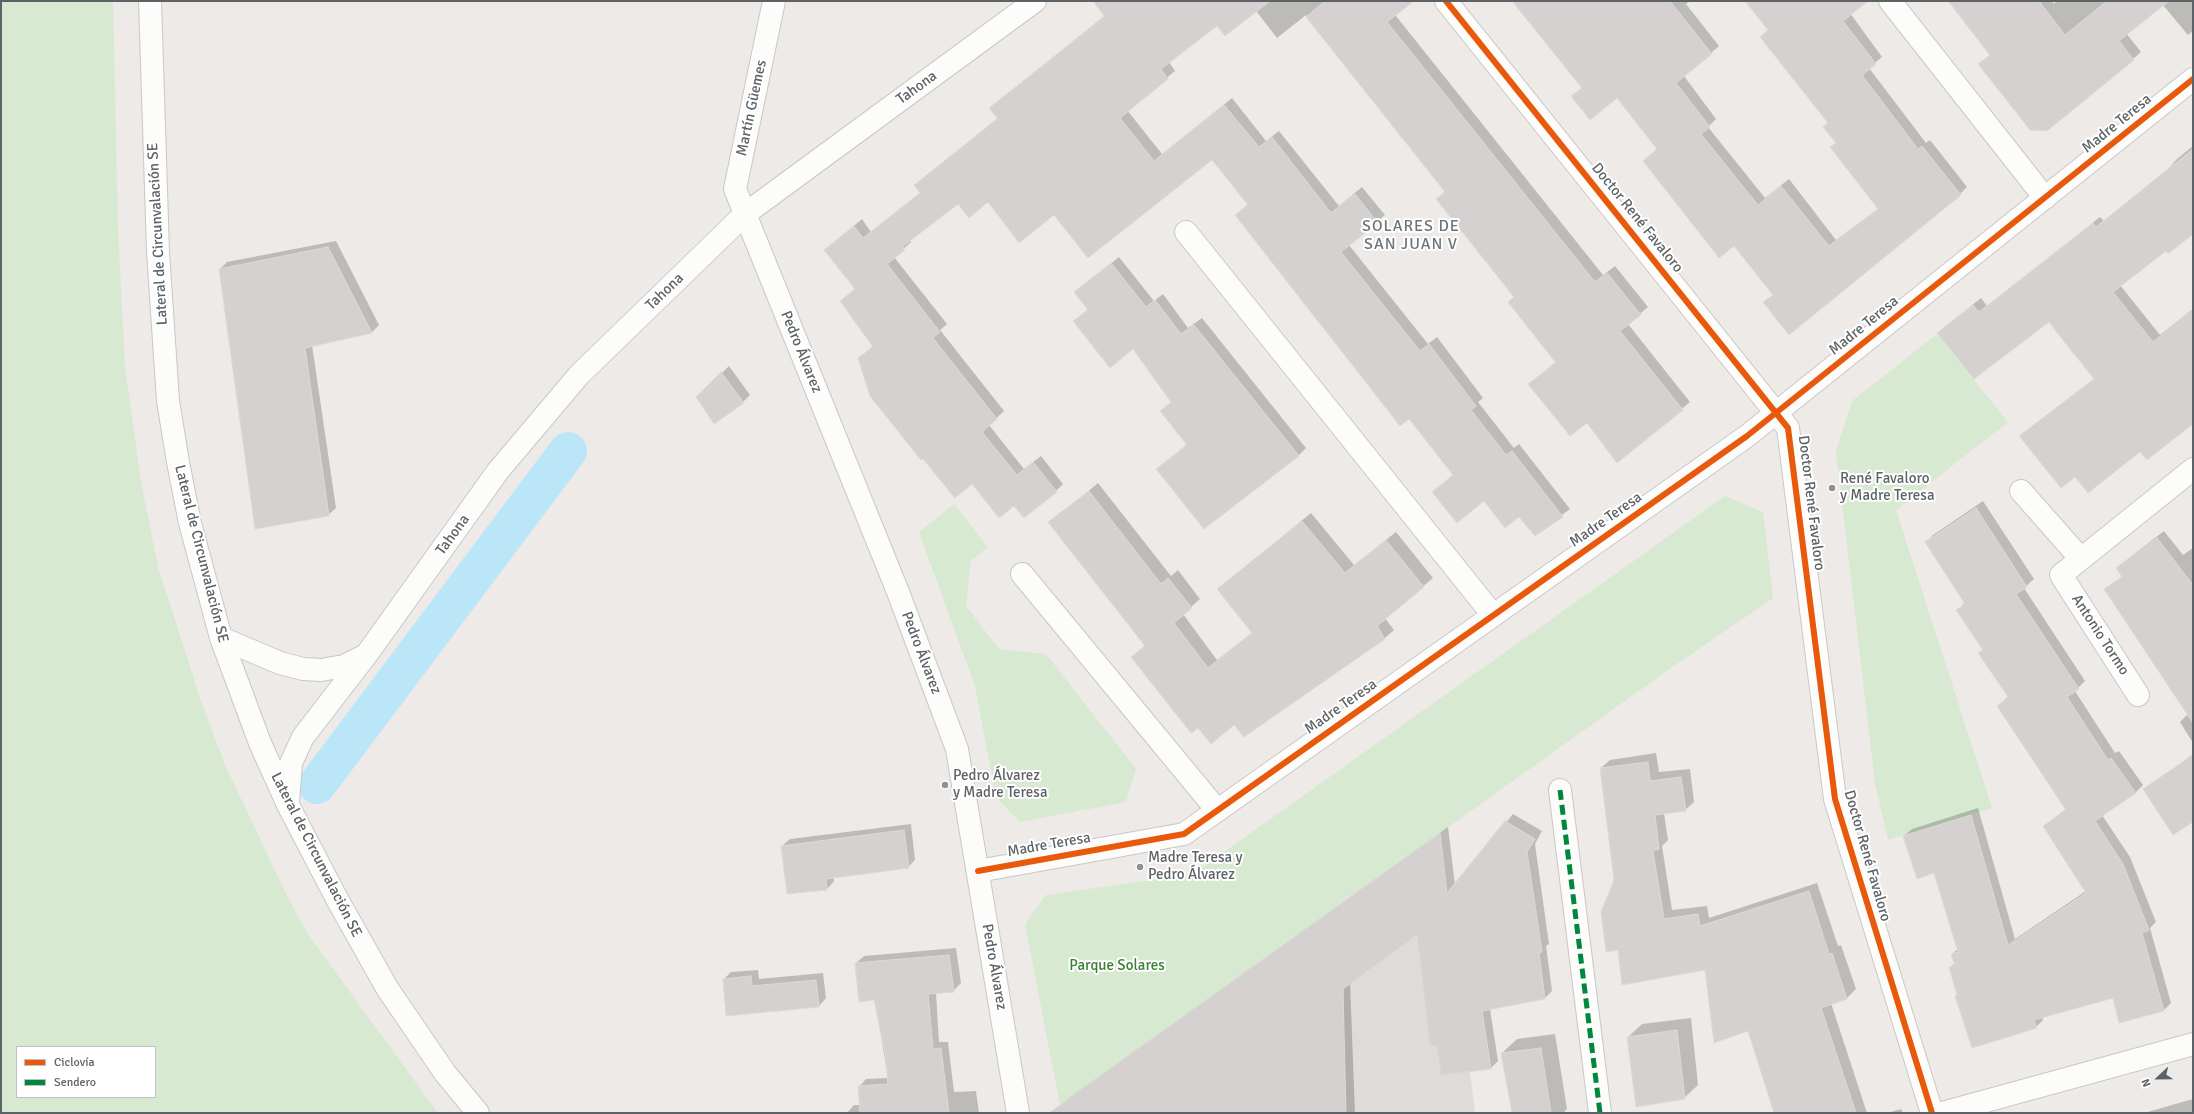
<!DOCTYPE html>
<meta charset="utf-8">
<style>
body{margin:0}
#map{position:relative;width:2194px;height:1114px;overflow:hidden;background:#edeae7;font-family:Signika,sans-serif}
canvas{display:block}
.frame{position:absolute;inset:0;border:2px solid #5c6266;pointer-events:none}
.legend{position:absolute;left:16px;top:1046px;width:140px;height:52px;box-sizing:border-box;background:#fff;border:1px solid #bec0c2;margin:0;padding:5px 7px;list-style:none;font-size:12px;color:#5c6266}
.legend li{display:flex;align-items:center;gap:8px;height:20px}
.legend b{width:20px;border:1px solid #bec0c2}
.north{position:absolute;left:2138px;top:1058px;width:40px;height:40px;-webkit-text-stroke:3px #fff;paint-order:stroke;rotate:248deg;font-size:11px;font-weight:700;line-height:16px;text-align:center;color:#5c6266}
.north::after{content:'';display:block;margin:auto;width:14px;height:18px;background:#5c6266;clip-path:polygon(50% 0,100% 100%,50% 72%,0 100%)}
</style>
<div id="map">
<canvas width="2194" height="1114"></canvas>
<div class="frame"></div>
<ul class="legend">
<li><b style="height:5px;background:#e8590c"></b>Ciclovía</li>
<li><b style="height:5px;background:#00873e"></b>Sendero</li>
</ul>
<div class="north">N</div>
</div>
<script>
const context = document.querySelector('canvas').getContext('2d');
context.lineJoin = 'round';
function fillPath(path, color) {
  context.fillStyle = color;
  context.fill(path, 'evenodd');
}
function toPath(rows) {
  const path = new Path2D();
  for (const r of rows) {
    path.moveTo(r[0], r[1]);
    for (let i = 2; i < r.length; i += 2) path.lineTo(r[i], r[i + 1]);
  }
  return path;
}
function strokePath(path, color, width, dash) {
  context.strokeStyle = color;
  context.lineWidth = width;
  context.lineCap = dash ? 'butt' : 'round';
  context.setLineDash(dash || []);
  context.stroke(path);
}
function drawText(font, color, halo, rows, align = 'center') {
  context.font = font + ' Signika,sans-serif';
  context.lineWidth = 4;
  context.setLineDash([]);
  context.textBaseline = 'middle';
  context.strokeStyle = halo;
  context.fillStyle = color;
  for (const [text, x, y, turn = 0] of rows) {
    context.save();
    context.translate(x, y);
    context.rotate((+turn || 0) * Math.PI / 180);
    context.textAlign = isNaN(turn) ? turn : align;
    if (halo) context.strokeText(text, 0, 0);
    context.fillText(text, 0, 0);
    context.restore();
  }
}
fillPath(toPath([
 [1440,833,1475,1113,1061,1113,1060,1105]
]), '#dedbd8');
fillPath(toPath([
 [1,1,113,1,118,228,125,367,141,482,158,567,201,701,225,765,288,898,307,933,438,1113,1,1113],
 [17,1047,155,1047,155,1097,17,1097],
 [1937,334,2008,422,1896,510,1992,808,1888,840,1875,783,1836,451,1852,401],
 [1725,496,1763,512,1773,598,1668,670,1060,1105,1025,924,1046,895,1193,874],
 [954,504,988,547,971,560,966,606,999,649,1046,654,1136,769,1126,802,1020,822,996,797,975,686,919,532]
]), '#d7e9d1');
fillPath(toPath([
 [1128,1,1384,1,1603,275,1615,266,1648,307,1628,324,1690,402,1617,462,1587,422,1529,384,1557,361,1509,302,1515,296,1437,199,1446,191,1306,15,1277,38,1256,11,1217,24,1169,62,1175,71,1127,110,1162,154,1232,98,1266,141,1279,131,1339,206,1362,187,1385,215,1349,245,1428,344,1437,337,1483,398,1478,402,1514,448,1519,444,1570,509,1535,535,1519,516,1484,500,1434,492,1454,474,1409,417,1236,215,1248,204,1212,159,1054,214,988,201,958,202,910,240,911,242,894,257,947,324,940,330,1004,411,989,425,1024,469,1041,456,1063,484,1056,491,1014,505,923,458,859,358,873,346,841,301,856,288,825,250,862,219,871,232,921,192,923,178,998,118,990,108,998,101,1121,3],
 [1513,1,1690,1,1686,4,1719,46,1684,76,1716,119,1708,127,1765,198,1789,179,1836,240,1879,208,1831,148,1836,142,1824,127,1829,122,1769,30,1746,1,1843,1,1850,13,1882,57,1869,68,1926,143,1930,140,1967,187,1960,194,1764,303,1774,294,1617,97,1573,96,1583,87],
 [2031,1,2052,1,2054,4,2057,1,2193,1,2193,31,2188,35,2163,5,2126,33,2141,52,2133,59,1980,64,1991,54],
 [2193,146,2193,233,2166,249,2120,285,2160,335,2193,309,2193,422,2140,450,2076,476,2021,436,2095,378,2049,321,1946,326,1981,298,1987,306,2100,217,2104,221,2170,167,2177,159],
 [336,241,379,325,372,332,312,345,336,508,328,515,220,269,227,262],
 [1119,257,1154,301,1163,294,1188,328,1202,318,1306,448,1298,456,1158,469,1187,444,1161,411,1172,401,1133,348,1075,322,1088,309,1075,292],
 [729,366,750,395,743,402,697,398],
 [1098,483,1171,576,1178,570,1200,599,1183,614,1217,660,1253,632,1218,589,1311,513,1354,565,1396,532,1433,578,1385,618,1394,630,1385,638,1244,736,1235,724,1198,726,1132,657,1146,645,1050,523],
 [1983,501,2034,579,2024,588,2085,681,2075,691,2115,753,2119,751,2143,785,2136,792,2102,815,2130,857,2156,922,2150,928,2171,1003,2164,1010,2120,1022,2113,997,2042,1016,2043,1020,2036,1027,1958,994,1950,968,1955,963,1952,954,1958,949,1934,872,1904,836,1912,829,1978,808,2015,939,2086,891,2044,826,2067,808,1998,706,2009,696,1980,653,1984,649,1958,610,1965,602,1926,542,1933,535],
 [2164,531,2183,555,2193,548,2193,743,2180,722,2188,714,2105,589,2123,576,2118,569,2125,561],
 [1656,753,1659,772,1690,769,1694,802,1685,810,1664,813,1668,840,1662,846,1672,910,1707,906,1709,918,1817,883,1838,946,1841,945,1856,989,1847,998,1831,1003,1867,1113,1813,1113,1749,1030,1706,969,1615,881,1601,768,1610,760],
 [2193,754,2193,821,2145,790],
 [1513,814,1542,831,1535,844,1549,944,1546,946,1552,991,1545,998,1490,1009,1498,1061,1491,1068,1442,1074,1418,933,1350,982,1355,1113,1062,1113,1061,1105,1069,1098,1448,827,1455,885],
 [911,824,915,860,908,867,833,877,834,881,827,889,782,846,790,839],
 [956,948,961,983,953,991,936,993,939,1042,948,1042,954,1092,976,1091,979,1113,847,1113,854,1105,861,1105,859,1087,866,1079,888,1078,875,999,856,963,864,956],
 [758,970,759,979,823,973,826,998,819,1006,724,979,731,972],
 [1691,1018,1698,1085,1684,1098,1628,1037,1642,1024],
 [1555,1034,1567,1109,1563,1113,1513,1113,1502,1053,1517,1039],
 [2193,1099,2193,1113,2144,1113],
 [1901,1109,1903,1113,1887,1113]
]), '#0003');
strokePath(toPath([
 [317,785,568,451]
]), '#bbe6f8', 38);
const building = toPath([
 [1093,1,1270,1,1225,36,1217,26,1161,69,1168,79,1120,118,1154,161,1224,105,1259,147,1272,137,1331,213,1355,194,1378,223,1341,252,1420,351,1429,344,1476,406,1471,410,1506,455,1512,451,1563,517,1535,536,1519,517,1505,528,1484,501,1457,523,1432,492,1453,475,1409,419,1400,426,1235,215,1248,205,1212,160,1088,258,1054,215,1019,243,988,202,969,218,958,204,902,247,905,250,887,264,940,332,933,338,997,419,982,432,1017,475,1033,462,1057,492,1024,518,1014,506,999,518,972,484,955,498,923,459,921,460,870,396,858,358,873,347,840,301,855,289,824,250,854,226,863,238,920,193,914,185,998,119,989,108,1105,17,1093,1],
 [1325,1,1414,1,1387,22,1595,282,1607,273,1641,315,1620,331,1683,410,1617,463,1587,423,1570,436,1528,384,1556,363,1508,302,1514,297,1436,199,1445,192,1306,17,1325,1],
 [1512,1,1670,1,1712,54,1676,83,1710,127,1701,134,1758,205,1781,186,1829,246,1878,209,1830,147,1836,143,1823,127,1828,123,1760,37,1768,30,1745,1,1868,1,1843,21,1876,64,1862,75,1918,149,1922,146,1961,195,1789,335,1763,302,1773,295,1734,246,1719,258,1643,161,1657,149,1617,98,1590,120,1571,96,1582,88,1512,1],
 [1948,1,2039,1,2065,35,2107,1,2169,1,2119,41,2134,60,2047,131,2030,130,1978,64,1990,55,1948,1],
 [2193,149,2193,234,2168,254,2166,251,2113,292,2153,342,2193,310,2193,424,2147,460,2140,452,2088,493,2075,477,2061,488,2019,436,2094,379,2059,335,2049,322,1974,379,1937,333,1973,305,1979,312,2093,223,2096,227,2193,149],
 [328,247,372,333,305,348,329,516,255,529,219,269,328,247],
 [1111,263,1146,307,1155,300,1181,334,1194,325,1299,456,1204,529,1156,469,1187,445,1160,411,1171,402,1133,349,1110,368,1073,321,1088,310,1074,292,1111,263],
 [721,372,744,403,714,424,696,397,721,372],
 [1089,491,1161,584,1168,578,1192,608,1174,623,1208,668,1252,633,1217,589,1302,521,1345,573,1386,540,1424,587,1377,626,1385,639,1244,737,1234,725,1211,744,1198,728,1191,733,1131,657,1145,646,1048,522,1089,491],
 [1976,508,2027,587,2016,594,2079,689,2067,697,2108,760,2111,758,2136,793,2095,821,2123,864,2149,930,2142,933,2164,1011,2119,1023,2113,998,2034,1020,2037,1028,1972,1048,1955,996,1957,995,1949,967,1955,966,1951,954,1958,952,1934,873,1917,879,1903,836,1971,815,2008,945,2086,893,2043,826,2066,810,1997,706,2009,698,1978,653,1983,650,1956,610,1965,604,1925,542,1976,508],
 [2157,538,2193,585,2193,723,2104,589,2122,577,2116,568,2157,538],
 [2193,755,2193,822,2173,835,2143,789,2193,755],
 [1648,762,1650,781,1681,777,1686,811,1655,815,1659,849,1653,851,1664,919,1698,914,1700,926,1809,891,1829,954,1832,953,1847,999,1821,1008,1856,1113,1774,1113,1748,1031,1714,1043,1705,970,1622,985,1618,950,1606,952,1601,912,1614,880,1600,768,1648,762],
 [1505,821,1535,839,1527,852,1542,952,1539,953,1545,999,1482,1011,1491,1069,1441,1075,1437,1046,1430,1046,1417,935,1343,989,1346,1113,1049,1113,1440,833,1447,893,1505,821],
 [904,830,909,868,826,879,827,890,787,894,781,846,904,830],
 [949,955,954,992,928,994,933,1049,941,1048,949,1113,860,1113,858,1086,888,1084,885,1053,874,1000,859,1002,855,963,949,955],
 [751,976,752,986,816,980,819,1007,726,1016,723,979,751,976],
 [1677,1030,1685,1099,1636,1107,1627,1037,1677,1030],
 [1541,1048,1551,1113,1512,1113,1501,1053,1541,1048]
]);
fillPath(building, '#d4d1d0');
strokePath(building, '#dcdad6', 1);
const minor = toPath([
 [150,1,158,252,168,401,178,462,190,523,221,638,260,743,288,805,337,899,387,988,445,1073,478,1113],
 [774,1,735,189,898,592,957,749,1018,1113],
 [1446,1,1788,428,1835,799,1932,1113],
 [1890,1,2045,198],
 [1186,232,1493,615],
 [2021,491,2081,559],
 [1022,574,1217,810],
 [221,638,280,663,303,669,321,670,344,666,364,656],
 [2138,695,2061,575,2193,469],
 [1560,790,1600,1113],
 [288,802,291,763,303,737,367,654,498,471,579,375,745,214,1035,1],
 [978,871,1184,834,1747,436,2193,79],
 [1942,1113,2193,1044]
]);
strokePath(minor, '#c8c8c8', 24);
strokePath(minor, '#fcfcfb', 22);
strokePath(toPath([
 [1560,790,1600,1113]
]), '#00873e', 5, [10, 5]);
strokePath(toPath([
 [1446,1,1788,428,1835,799,1932,1113],
 [978,871,1184,834,1747,436,2193,79]
]), '#e8590c', 6);
for (const [x, y, r, color] of [
 [1832,488,4,"#8f9293"],
 [945,785,4,"#8f9293"],
 [1140,867,4,"#8f9293"]
]) {
  const dot = new Path2D();
  dot.arc(x, y, r, 0, 2 * Math.PI);
  context.fillStyle = color;
  context.fill(dot);
  strokePath(dot, '#fff', 1.5);
}
drawText('15px', '#5c6266', '#fff', [
 ["Tahona",917,88,-36],
 ["Martín Güemes",752,108,-78],
 ["Madre Teresa",2117,124,-39],
 ["Doctor René Favaloro",1637,218,51],
 ["Lateral de Circunvalación SE",158,234,-93],
 ["Tahona",665,292,-44],
 ["Madre Teresa",1864,326,-39],
 ["Pedro Álvarez",801,352,68],
 ["Doctor René Favaloro",1811,503,83],
 ["Madre Teresa",1606,520,-35],
 ["Tahona",453,535,-54],
 ["Lateral de Circunvalación SE",201,554,76],
 ["Antonio Tormo",2100,635,57],
 ["Pedro Álvarez",921,653,69],
 ["Madre Teresa",1341,707,-35],
 ["Madre Teresa",1049,845,-10],
 ["Lateral de Circunvalación SE",316,855,63],
 ["Doctor René Favaloro",1867,856,74],
 ["Pedro Álvarez",994,967,80]
]);
drawText('15px', '#5c6266', '#fff', [
 ["René Favaloro",1840,479],
 ["y Madre Teresa",1840,496],
 ["Pedro Álvarez",953,776],
 ["y Madre Teresa",953,793],
 ["Madre Teresa y",1148,858],
 ["Pedro Álvarez",1148,875]
], 'left');
drawText('15px', '#37822f', '#fff', [
 ["Parque Solares",1117,966]
]);
context.letterSpacing = '1px';
drawText('16px', '#6d7478', '#fff', [
 ["SOLARES DE",1411,227],
 ["SAN JUAN V",1411,245]
]);
context.letterSpacing = '0px';
</script>
